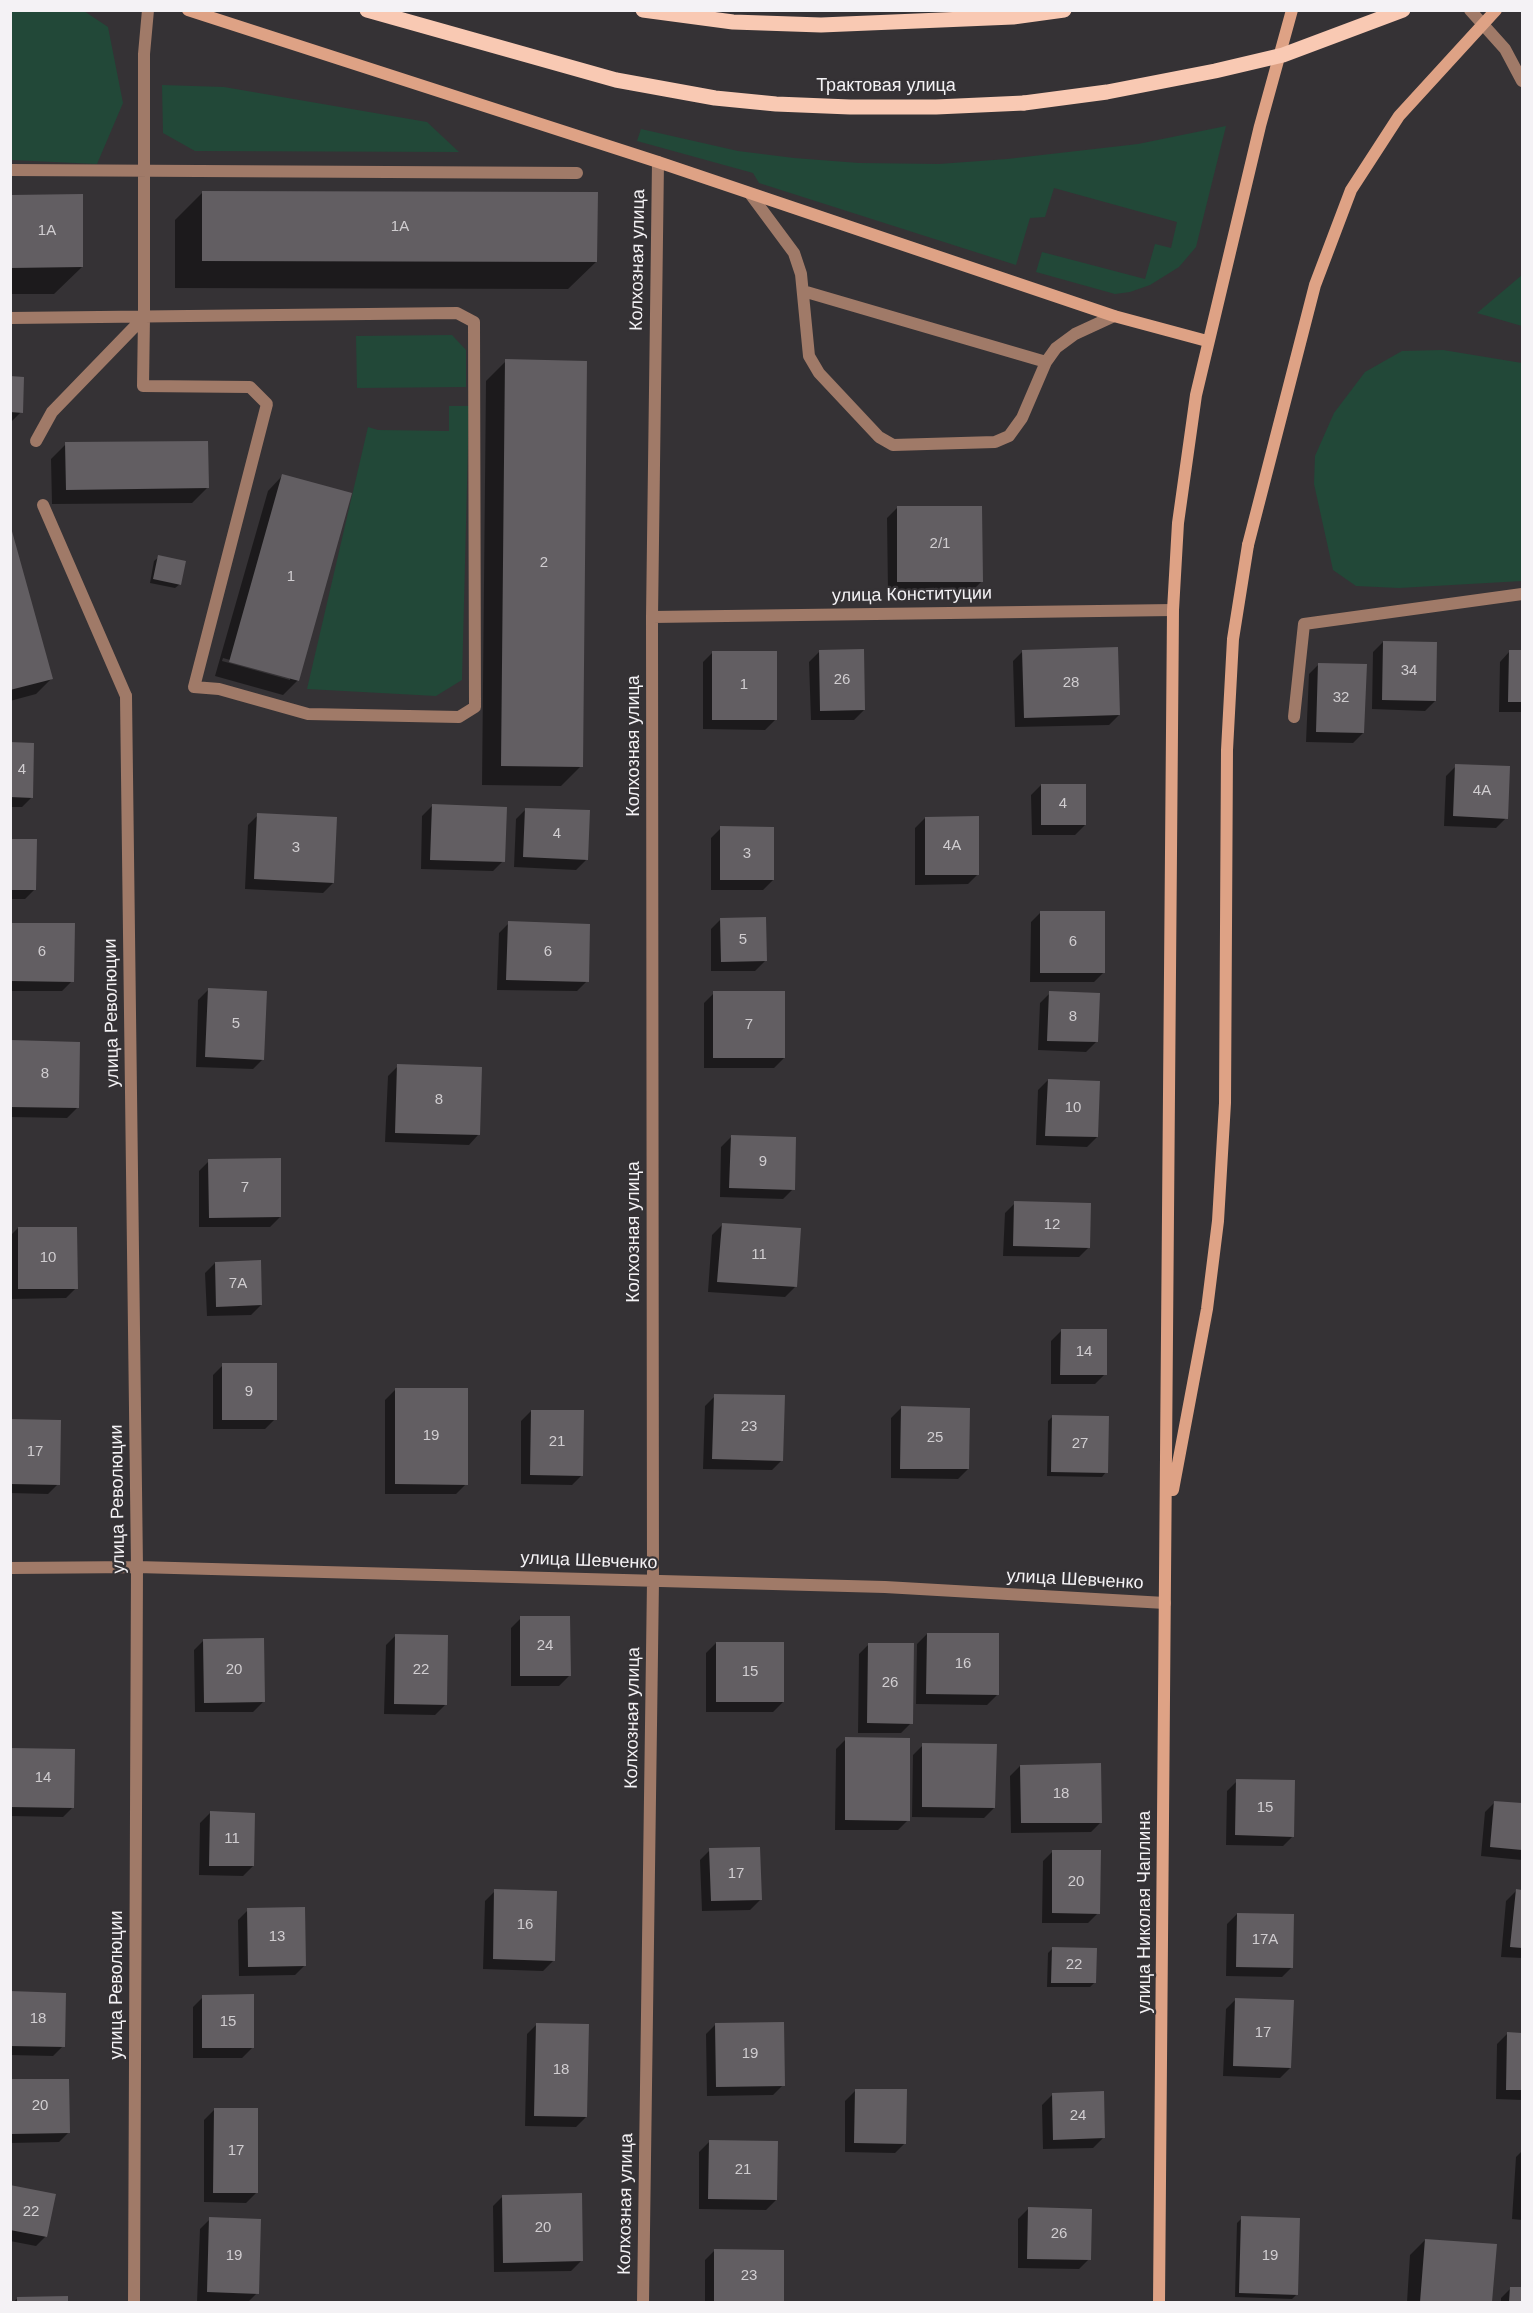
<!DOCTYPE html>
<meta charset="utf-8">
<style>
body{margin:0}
#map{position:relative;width:1533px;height:2313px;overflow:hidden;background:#353235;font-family:Arial,sans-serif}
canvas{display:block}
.frame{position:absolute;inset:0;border:12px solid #f4f2f5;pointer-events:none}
</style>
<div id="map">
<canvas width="1533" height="2313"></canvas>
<div class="frame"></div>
</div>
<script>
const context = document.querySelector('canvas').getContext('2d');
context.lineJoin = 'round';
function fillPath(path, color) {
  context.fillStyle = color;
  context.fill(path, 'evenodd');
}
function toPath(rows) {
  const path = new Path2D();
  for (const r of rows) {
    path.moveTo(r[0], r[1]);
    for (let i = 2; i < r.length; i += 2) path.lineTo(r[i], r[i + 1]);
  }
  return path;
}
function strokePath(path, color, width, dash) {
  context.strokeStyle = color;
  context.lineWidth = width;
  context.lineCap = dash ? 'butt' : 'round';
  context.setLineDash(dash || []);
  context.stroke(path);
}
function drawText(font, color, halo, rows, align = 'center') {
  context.font = font + ' Arial,sans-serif';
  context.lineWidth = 4.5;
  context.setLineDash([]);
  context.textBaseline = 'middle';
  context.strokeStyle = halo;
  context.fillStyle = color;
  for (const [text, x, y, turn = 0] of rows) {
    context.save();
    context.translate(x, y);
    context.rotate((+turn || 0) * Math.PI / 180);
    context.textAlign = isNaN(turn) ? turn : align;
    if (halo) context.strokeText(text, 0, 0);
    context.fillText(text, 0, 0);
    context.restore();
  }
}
fillPath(toPath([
 [11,10,84,11,108,27,123,103,97,164,11,160],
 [162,85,224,87,427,122,459,152,195,151,163,133],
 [1226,126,1196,247,1179,267,1150,285,1130,292,1115,294,1036,272,1042,252,1145,279,1155,244,1171,248,1177,222,1054,188,1045,217,1030,218,1016,265,759,183,753,173,637,141,641,129,738,151,794,158,859,163,939,164,1007,159,1138,144],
 [1522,275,1522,326,1477,313],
 [452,335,466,350,466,387,357,388,356,336],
 [1443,350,1522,363,1522,581,1399,588,1356,586,1333,570,1314,484,1315,456,1334,413,1365,372,1402,351],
 [449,406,469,406,462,680,436,696,307,689,368,427,378,430,449,431]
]), '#224838');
fillPath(toPath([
 [203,192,596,262,568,289,175,288,175,220],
 [10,196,82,267,54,294,10,294],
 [506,361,581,766,561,786,482,785,486,381],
 [10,378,21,412,11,422,10,422],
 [66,444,207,488,192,503,52,504,51,459],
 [283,475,298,680,283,695,215,676,268,491],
 [223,658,290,677,290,680,222,661],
 [897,508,982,581,972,591,888,592,887,518],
 [10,527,51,679,36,694,10,701],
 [159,557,180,584,175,588,150,583,154,561],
 [1383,642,1435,701,1425,711,1372,709,1373,652],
 [1023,651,1119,715,1109,725,1015,727,1013,661],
 [713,652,775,720,765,730,703,729,703,662],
 [819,652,864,710,854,720,811,720,809,662],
 [1509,652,1522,652,1522,712,1499,712,1500,662],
 [1319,664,1363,733,1353,743,1306,742,1309,674],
 [10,744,32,797,22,807,10,807],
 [1456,766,1506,818,1496,828,1444,826,1446,776],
 [1041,785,1085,825,1075,835,1032,835,1031,795],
 [432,806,503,861,493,871,421,869,422,816],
 [526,809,586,860,576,870,514,867,516,819],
 [258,815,333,883,323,893,245,889,248,825],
 [925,818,978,874,968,884,915,885,915,828],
 [721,828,773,880,763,890,711,890,711,838],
 [10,840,35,889,25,899,10,899],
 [1041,912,1104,972,1094,982,1030,982,1031,922],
 [721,919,765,961,755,971,711,971,711,929],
 [509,923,587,981,577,991,497,990,499,933],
 [10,924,72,981,62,991,10,991],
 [208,990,263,1059,253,1069,196,1067,198,1000],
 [714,993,784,1058,774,1068,704,1068,704,1003],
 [1050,993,1096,1042,1086,1052,1038,1050,1040,1003],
 [10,1042,77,1108,67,1118,10,1117],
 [398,1066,478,1135,469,1145,385,1142,388,1076],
 [1048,1080,1097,1137,1087,1147,1036,1145,1038,1090],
 [731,1137,793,1189,783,1199,720,1197,721,1147],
 [209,1161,280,1217,270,1227,199,1227,199,1171],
 [1015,1203,1089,1247,1079,1257,1003,1256,1005,1213],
 [722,1225,795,1287,785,1297,708,1292,712,1235],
 [18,1228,76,1288,66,1298,10,1299,10,1236],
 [215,1263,261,1305,251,1315,207,1316,205,1273],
 [1061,1331,1105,1374,1095,1384,1051,1384,1051,1341],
 [223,1365,275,1419,265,1429,213,1429,213,1375],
 [395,1390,466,1484,456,1494,385,1494,385,1400],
 [715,1396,782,1460,772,1470,703,1469,705,1406],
 [901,1408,968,1469,958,1479,891,1478,891,1418],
 [531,1411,582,1475,572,1485,521,1484,521,1421],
 [1053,1416,1106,1472,1102,1477,1047,1476,1048,1421],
 [10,1420,58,1484,48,1494,10,1493],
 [521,1618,569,1676,559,1686,511,1686,511,1628],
 [927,1634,997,1695,987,1705,916,1704,917,1644],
 [396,1635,445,1705,435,1715,384,1714,386,1645],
 [204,1640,263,1702,253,1712,195,1712,194,1650],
 [716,1643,783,1702,773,1712,706,1712,706,1653],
 [869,1644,911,1723,901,1733,858,1733,859,1654],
 [846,1739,908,1820,898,1830,835,1830,836,1749],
 [923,1745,994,1808,984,1818,912,1817,913,1755],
 [10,1749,73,1807,63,1817,10,1816],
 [1020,1766,1101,1822,1091,1832,1011,1833,1010,1776],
 [1237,1781,1293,1836,1283,1846,1226,1845,1227,1791],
 [1495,1802,1522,1805,1522,1860,1481,1856,1485,1812],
 [210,1813,253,1866,243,1876,199,1875,200,1823],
 [710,1850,760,1900,750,1910,702,1911,700,1860],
 [1053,1851,1098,1913,1088,1923,1042,1923,1043,1861],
 [495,1891,553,1961,543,1971,483,1969,485,1901],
 [1516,1891,1522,1891,1522,1958,1501,1957,1506,1901],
 [248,1910,305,1965,295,1975,239,1976,238,1920],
 [1237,1914,1292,1967,1282,1977,1226,1976,1227,1924],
 [1053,1948,1095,1982,1090,1987,1047,1987,1048,1953],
 [10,1993,63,2046,53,2056,10,2055],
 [203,1997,252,2048,242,2058,193,2058,193,2007],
 [1236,1999,1290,2068,1280,2078,1223,2076,1226,2009],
 [537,2024,586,2117,576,2127,525,2126,527,2034],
 [716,2024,783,2085,773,2095,707,2096,706,2034],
 [1507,2034,1522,2034,1522,2100,1496,2099,1497,2044],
 [10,2081,69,2132,59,2142,10,2143],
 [855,2091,905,2143,895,2153,845,2152,845,2101],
 [1052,2095,1103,2138,1093,2148,1043,2149,1042,2105],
 [214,2110,256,2193,246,2203,204,2202,204,2120],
 [709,2142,776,2200,766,2210,699,2209,699,2152],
 [1522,2151,1522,2220,1512,2219,1516,2157],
 [10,2186,46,2236,36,2246,10,2241],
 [503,2196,581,2261,571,2271,494,2272,493,2206],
 [1028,2209,1089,2259,1079,2269,1018,2268,1018,2219],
 [1242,2218,1297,2294,1292,2299,1235,2297,1237,2223],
 [210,2219,257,2293,248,2302,197,2302,200,2229],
 [1425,2240,1495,2245,1491,2302,1407,2302,1410,2255],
 [715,2250,782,2251,782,2302,705,2302,705,2260],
 [1511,2288,1522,2289,1522,2302,1501,2302,1501,2298],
 [67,2297,67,2302,13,2302,18,2298]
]), '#0007');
fillPath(toPath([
 [202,191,598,192,597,262,202,261],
 [83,194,83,267,10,268,10,195],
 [505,359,587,361,583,767,501,766],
 [10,376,24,377,23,413,10,412],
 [208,441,209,488,66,490,65,442],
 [282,474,352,493,299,681,229,662],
 [897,506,982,506,983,582,897,582],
 [10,524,53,679,10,690],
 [158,555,186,561,181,585,153,579],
 [1383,641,1437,642,1436,701,1382,700],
 [1118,647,1120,715,1024,718,1022,650],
 [864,649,865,710,820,711,819,650],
 [1509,650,1522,650,1522,702,1508,702],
 [712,651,777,651,777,720,712,720],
 [1318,663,1367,664,1364,733,1316,732],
 [10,742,34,743,33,798,10,797],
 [1455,764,1510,766,1508,819,1453,816],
 [1041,784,1086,784,1086,825,1041,825],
 [432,804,507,807,505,862,430,860],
 [525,808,590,810,588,860,523,857],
 [257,813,337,817,334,883,254,879],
 [979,816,979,875,925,875,925,817],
 [720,826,774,827,774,880,720,880],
 [10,839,37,839,36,890,10,890],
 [1040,911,1105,911,1105,973,1040,973],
 [766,917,767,961,721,962,720,918],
 [508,921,590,924,589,982,506,980],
 [10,923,75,923,74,982,10,981],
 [208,988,267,991,264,1060,205,1057],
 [713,991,785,991,785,1058,713,1058],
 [1049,991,1100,993,1098,1042,1047,1041],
 [10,1040,80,1042,79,1108,10,1107],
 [397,1064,482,1067,480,1135,395,1133],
 [1048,1079,1100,1081,1098,1137,1045,1136],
 [731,1135,796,1137,795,1190,729,1188],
 [281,1158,281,1217,209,1218,208,1159],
 [1014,1201,1091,1203,1090,1248,1013,1246],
 [722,1223,801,1228,797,1287,717,1282],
 [18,1227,77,1227,78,1289,18,1289],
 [261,1260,262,1305,216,1307,215,1262],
 [1061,1329,1107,1329,1107,1375,1060,1375],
 [222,1363,277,1363,277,1420,222,1420],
 [395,1388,468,1388,468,1485,395,1484],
 [714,1394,785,1395,783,1461,712,1459],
 [901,1406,970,1408,969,1469,900,1469],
 [531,1410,584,1410,583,1476,530,1475],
 [1052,1415,1109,1416,1108,1473,1051,1472],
 [10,1419,61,1420,60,1485,10,1484],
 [520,1616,570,1616,571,1676,520,1676],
 [927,1633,999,1633,999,1695,926,1694],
 [395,1634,448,1635,447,1705,394,1704],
 [264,1638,265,1702,204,1703,203,1639],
 [716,1642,784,1642,784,1702,716,1702],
 [868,1643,914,1643,913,1724,867,1723],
 [845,1737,910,1738,910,1821,845,1820],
 [922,1743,997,1744,995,1808,922,1807],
 [10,1748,75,1749,74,1808,10,1807],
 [1101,1763,1102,1823,1021,1823,1020,1765],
 [1236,1779,1295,1780,1294,1837,1235,1835],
 [1494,1801,1522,1803,1522,1850,1490,1847],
 [210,1811,255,1813,254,1866,209,1866],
 [760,1847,762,1900,711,1901,709,1848],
 [1052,1850,1101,1850,1100,1914,1052,1913],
 [494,1889,557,1891,555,1961,493,1959],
 [1516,1889,1522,1890,1522,1948,1510,1947],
 [305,1907,306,1966,248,1967,247,1908],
 [1237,1913,1294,1914,1293,1968,1236,1967],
 [1052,1947,1097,1948,1096,1983,1051,1983],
 [10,1991,66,1993,65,2047,10,2046],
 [254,1994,254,2048,202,2048,202,1995],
 [1235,1998,1294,2000,1291,2068,1233,2066],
 [784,2022,785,2086,716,2087,715,2023],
 [536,2023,589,2024,587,2117,534,2116],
 [1507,2032,1522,2033,1522,2090,1506,2090],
 [10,2079,69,2079,70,2133,10,2134],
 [855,2089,907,2089,906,2144,854,2143],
 [1104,2091,1105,2138,1053,2140,1052,2093],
 [214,2108,258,2108,258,2193,213,2193],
 [709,2140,778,2141,777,2200,708,2199],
 [10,2185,56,2194,47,2237,10,2230],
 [582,2193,583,2261,503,2263,502,2195],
 [1028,2207,1092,2209,1091,2260,1027,2259],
 [1241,2216,1300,2218,1298,2295,1239,2293],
 [209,2217,261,2219,259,2294,207,2292],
 [1425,2239,1497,2244,1492,2302,1420,2302],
 [714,2249,784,2250,784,2302,714,2302],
 [1510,2287,1522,2287,1522,2302,1509,2302],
 [68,2296,68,2302,17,2302,17,2297]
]), '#625e62');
strokePath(toPath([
 [1470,10,1505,49,1522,81],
 [10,170,577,173],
 [751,195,794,253,801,274,809,356,819,373,879,437,893,445,995,442,1009,436,1022,418,1046,362,1056,348,1075,334,1114,316],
 [803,291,1046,362],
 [10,318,457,313,474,322,475,707,459,717,308,714,219,689,194,687,267,404,250,387,143,386,144,317],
 [36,441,52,412,144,317,144,54,148,10],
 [43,505,126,696]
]), '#a07a68', 12);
strokePath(toPath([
 [652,617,1173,610],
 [126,696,137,1567,134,2302],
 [1294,717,1304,624,1522,594],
 [10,1568,137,1567,885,1587,1165,1603],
 [643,2302,653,1581,652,617,658,162]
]), '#a07a68', 12);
strokePath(toPath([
 [188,10,658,162,1114,316,1207,341],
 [1173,1490,1207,1309,1218,1221,1225,1103,1227,750,1233,639,1248,545],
 [1159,2302,1173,610,1178,523,1196,395,1260,126,1292,10]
]), '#dea285', 12);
strokePath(toPath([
 [367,10,616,80,715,98,776,104,850,107,936,107,1024,103],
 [643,10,733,22,821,25,1013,17,1064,10]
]), '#f9c9b3', 15);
strokePath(toPath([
 [1248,545,1315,285,1351,190,1399,116,1496,10]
]), '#dea285', 12);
strokePath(toPath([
 [1024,103,1107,92,1215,71,1283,55,1403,10]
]), '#f9c9b3', 15);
drawText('15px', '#d0cdd0', null, [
 ["1А",400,227],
 ["1А",47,231],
 ["2/1",940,544],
 ["2",544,563],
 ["1",291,577],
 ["34",1409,671],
 ["26",842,680],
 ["28",1071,683],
 ["1",744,685],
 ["32",1341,698],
 ["4",22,770],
 ["4А",1482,791],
 ["4",1063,804],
 ["4",557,834],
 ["4А",952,846],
 ["3",296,848],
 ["3",747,854],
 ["5",743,940],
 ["6",1073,942],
 ["6",42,952],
 ["6",548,952],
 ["8",1073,1017],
 ["5",236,1024],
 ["7",749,1025],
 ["8",45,1074],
 ["8",439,1100],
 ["10",1073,1108],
 ["9",763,1162],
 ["7",245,1188],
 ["12",1052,1225],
 ["11",759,1255],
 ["10",48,1258],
 ["7А",238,1284],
 ["14",1084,1352],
 ["9",249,1392],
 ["23",749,1427],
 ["19",431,1436],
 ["25",935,1438],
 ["21",557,1442],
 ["27",1080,1444],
 ["17",35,1452],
 ["24",545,1646],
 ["16",963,1664],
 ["20",234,1670],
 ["22",421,1670],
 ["15",750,1672],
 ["26",890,1683],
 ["14",43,1778],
 ["18",1061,1794],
 ["15",1265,1808],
 ["11",232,1839],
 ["17",736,1874],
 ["20",1076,1882],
 ["16",525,1925],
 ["13",277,1937],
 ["17А",1265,1940],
 ["22",1074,1965],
 ["18",38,2019],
 ["15",228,2022],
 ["17",1263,2033],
 ["19",750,2054],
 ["18",561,2070],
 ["20",40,2106],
 ["24",1078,2116],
 ["17",236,2151],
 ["21",743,2170],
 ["22",31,2212],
 ["20",543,2228],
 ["26",1059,2234],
 ["19",234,2256],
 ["19",1270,2256],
 ["23",749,2276]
]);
drawText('18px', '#f4f2f5', '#353235', [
 ["Трактовая улица",886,86],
 ["Колхозная улица",638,260,-89],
 ["улица Конституции",912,595,-1],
 ["Колхозная улица",634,746,-90],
 ["улица Революции",112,1013,-91],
 ["Колхозная улица",634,1232,-90],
 ["улица Революции",118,1499,-91],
 ["улица Шевченко",589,1561,2],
 ["улица Шевченко",1075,1580,3],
 ["Колхозная улица",633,1718,-89],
 ["улица Николая Чаплина",1145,1912,-90],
 ["улица Революции",117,1985,-90],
 ["Колхозная улица",626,2204,-89]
]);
</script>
